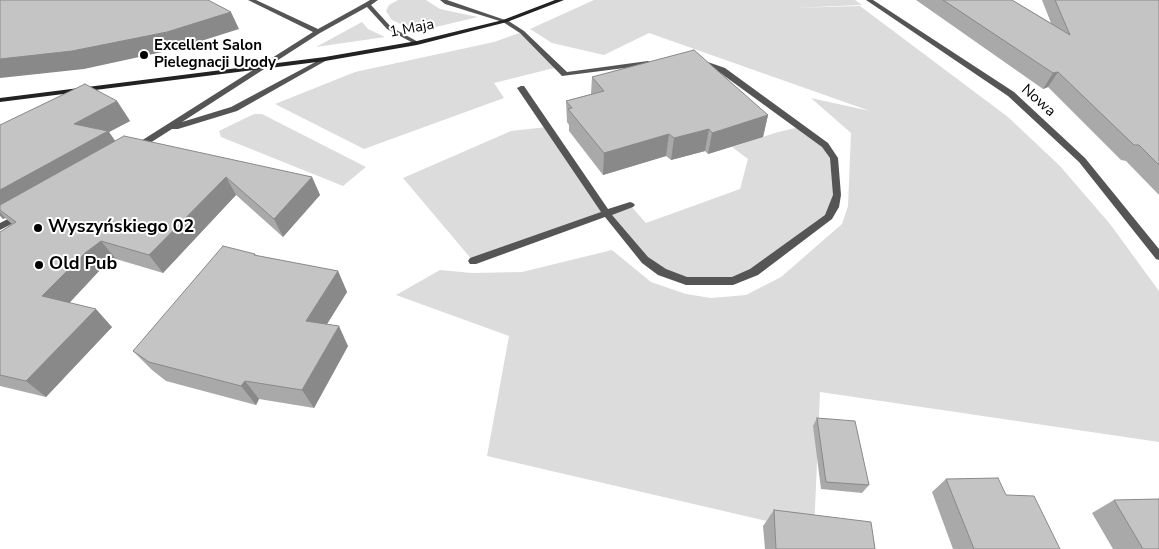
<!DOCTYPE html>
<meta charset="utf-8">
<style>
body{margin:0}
canvas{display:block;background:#fff}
</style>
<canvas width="1159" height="549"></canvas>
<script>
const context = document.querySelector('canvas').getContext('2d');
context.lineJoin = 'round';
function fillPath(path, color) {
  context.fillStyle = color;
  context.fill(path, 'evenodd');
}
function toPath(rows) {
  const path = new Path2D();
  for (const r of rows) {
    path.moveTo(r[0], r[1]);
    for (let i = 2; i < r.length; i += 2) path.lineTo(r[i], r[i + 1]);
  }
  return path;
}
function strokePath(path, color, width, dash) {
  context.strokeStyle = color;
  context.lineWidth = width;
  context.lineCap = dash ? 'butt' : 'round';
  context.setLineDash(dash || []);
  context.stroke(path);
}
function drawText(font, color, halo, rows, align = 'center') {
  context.font = font + ' "Nunito Sans",sans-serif';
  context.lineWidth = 4;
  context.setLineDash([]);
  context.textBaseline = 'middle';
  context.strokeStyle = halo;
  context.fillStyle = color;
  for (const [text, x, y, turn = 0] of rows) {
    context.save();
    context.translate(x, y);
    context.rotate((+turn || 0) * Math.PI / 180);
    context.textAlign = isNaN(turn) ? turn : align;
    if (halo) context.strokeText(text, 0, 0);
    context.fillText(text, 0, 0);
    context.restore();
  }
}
fillPath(toPath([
 [398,0,426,0,440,9,478,17,423,30,409,28,392,20,386,11,389,5],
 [594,0,855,0,862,5,791,8,860,6,1008,117,1060,166,1110,224,1159,291,1159,442,820,392,814,532,487,456,509,336,396,295,440,270,472,273,522,272,612,250,651,282,686,294,711,298,746,295,781,277,842,224,848,206,851,133,811,98,870,111,649,33,604,55,552,43,530,29],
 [362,22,368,29,385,37,316,47],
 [522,32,558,67,494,83,504,98,364,149,275,104,355,72,494,42],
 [254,114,262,114,366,167,343,186,221,137,219,131],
 [547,127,606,213,630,205,646,223,740,189,748,159,732,147,778,132,800,127,834,158,837,195,829,217,733,281,686,281,645,260,606,213,473,261,403,178,511,131]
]), '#dcdcdc');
fillPath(toPath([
 [503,20,507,20,524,31,567,72,648,61,652,63,648,65,562,76,520,33,503,22,503,20],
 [695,59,699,59,725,68,828,143,838,158,841,195,839,207,832,219,758,275,733,285,686,285,658,275,642,263,605,217,476,264,470,264,468,261,470,258,601,212,517,88,521,86,524,86,608,209,630,202,633,203,635,205,633,207,612,215,648,257,666,269,687,277,732,277,750,269,825,215,833,195,830,158,822,147,719,72,695,61,695,59]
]), '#555');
fillPath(toPath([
 [248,0,256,0,318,29,365,3,370,0,378,0,371,5,391,27,420,43,415,44,387,29,367,7,320,33,182,122,231,107,323,58,327,58,327,60,237,111,178,129,172,129,139,150,133,150,133,146,313,32,248,0],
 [440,0,447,0,508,21,503,22,445,4,440,0],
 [866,0,873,0,1014,92,1085,158,1159,249,1159,260,1156,259,1079,162,1008,96,866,0],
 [20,213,23,214,25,216,23,218,0,230,0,223,20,213]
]), '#555');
fillPath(toPath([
 [555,0,564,0,507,22,417,45,325,61,0,102,0,98,325,57,417,41,503,20,555,0]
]), '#222');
fillPath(toPath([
 [916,0,1012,0,1051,23,1042,0,1159,0,1159,195,1126,161,1121,160,1048,87,1043,89],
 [592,77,768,115,763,137,708,154,705,151,671,160,666,156,603,175,569,131,569,125,567,122,566,101,591,94],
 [117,101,130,121,109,132,115,141,312,177,320,195,283,237,236,195,163,273,116,259,100,270,69,303,112,327,46,397,0,386,0,232,12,224,5,218,3,219,0,216,0,125],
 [255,254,257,256,338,271,347,292,327,324,348,346,314,408,259,399,256,405,166,381,152,370,133,351],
 [817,418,869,485,862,493,821,489,813,426],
 [946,479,1006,495,1060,549,953,549,932,492],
 [1114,500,1159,549,1113,549,1092,513],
 [774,510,875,549,765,549,763,526]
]), '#a9a9a9');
fillPath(toPath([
 [231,12,239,29,176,49,84,69,0,78,0,59],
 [1058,72,1048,87,1043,89,1053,73],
 [117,101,130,121,109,132,122,151,0,210,0,190,74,124],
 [768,115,763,137,708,154,712,133],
 [709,129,705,151,671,160,674,138],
 [669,134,666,156,603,175,604,153],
 [226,177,236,195,163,273,149,255],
 [312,177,320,195,283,237,274,219],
 [0,212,5,218,3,219,0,215],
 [101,241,116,259,100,270,60,313,42,296,85,253],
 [338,271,347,292,317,340,306,321],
 [96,309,112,327,46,397,26,381],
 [339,326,348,346,314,408,302,390],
 [245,381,259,399,256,405,241,386]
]), '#898989');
const building = toPath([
 [0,0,208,0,231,12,167,32,72,51,0,59,0,0],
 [943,0,1012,0,1070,35,1055,0,1159,0,1159,165,1139,145,1134,145,1058,72,1053,73,943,0],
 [694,50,768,115,712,133,709,129,674,138,669,134,604,153,568,109,572,108,566,101,604,91,592,77,694,50],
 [85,84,117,101,74,124,108,131,0,190,0,125,85,84],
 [124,136,312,177,274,219,226,177,149,255,101,241,85,253,42,296,96,309,26,381,0,375,0,232,16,222,0,210,0,205,124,136],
 [223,246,255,254,254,255,338,271,306,321,339,326,302,390,245,381,241,386,149,362,133,351,223,246],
 [817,418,855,421,869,485,826,482,817,418],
 [998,478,1006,495,1034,496,1060,549,974,549,946,479,998,478],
 [1159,499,1159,549,1143,549,1114,500,1159,499],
 [774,510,871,522,875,549,776,549,774,510]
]);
fillPath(building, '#c4c4c4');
strokePath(building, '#898989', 1);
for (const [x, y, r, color] of [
 [144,55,5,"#000"],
 [38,228,5,"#000"],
 [39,265,5,"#000"]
]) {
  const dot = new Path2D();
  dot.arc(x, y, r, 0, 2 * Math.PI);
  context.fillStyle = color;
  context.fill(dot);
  strokePath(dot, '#fff', 2);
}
drawText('15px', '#000', '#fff', [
 ["1 Maja",412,29,-11],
 ["Nowa",1038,101,42]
]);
drawText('bold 15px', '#000', '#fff', [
 ["Excellent Salon",154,46],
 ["Pielegnacji Urody",154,63]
], 'left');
drawText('bold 18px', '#000', '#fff', [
 ["Wyszyńskiego 02",48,228],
 ["Old Pub",49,265]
], 'left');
</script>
